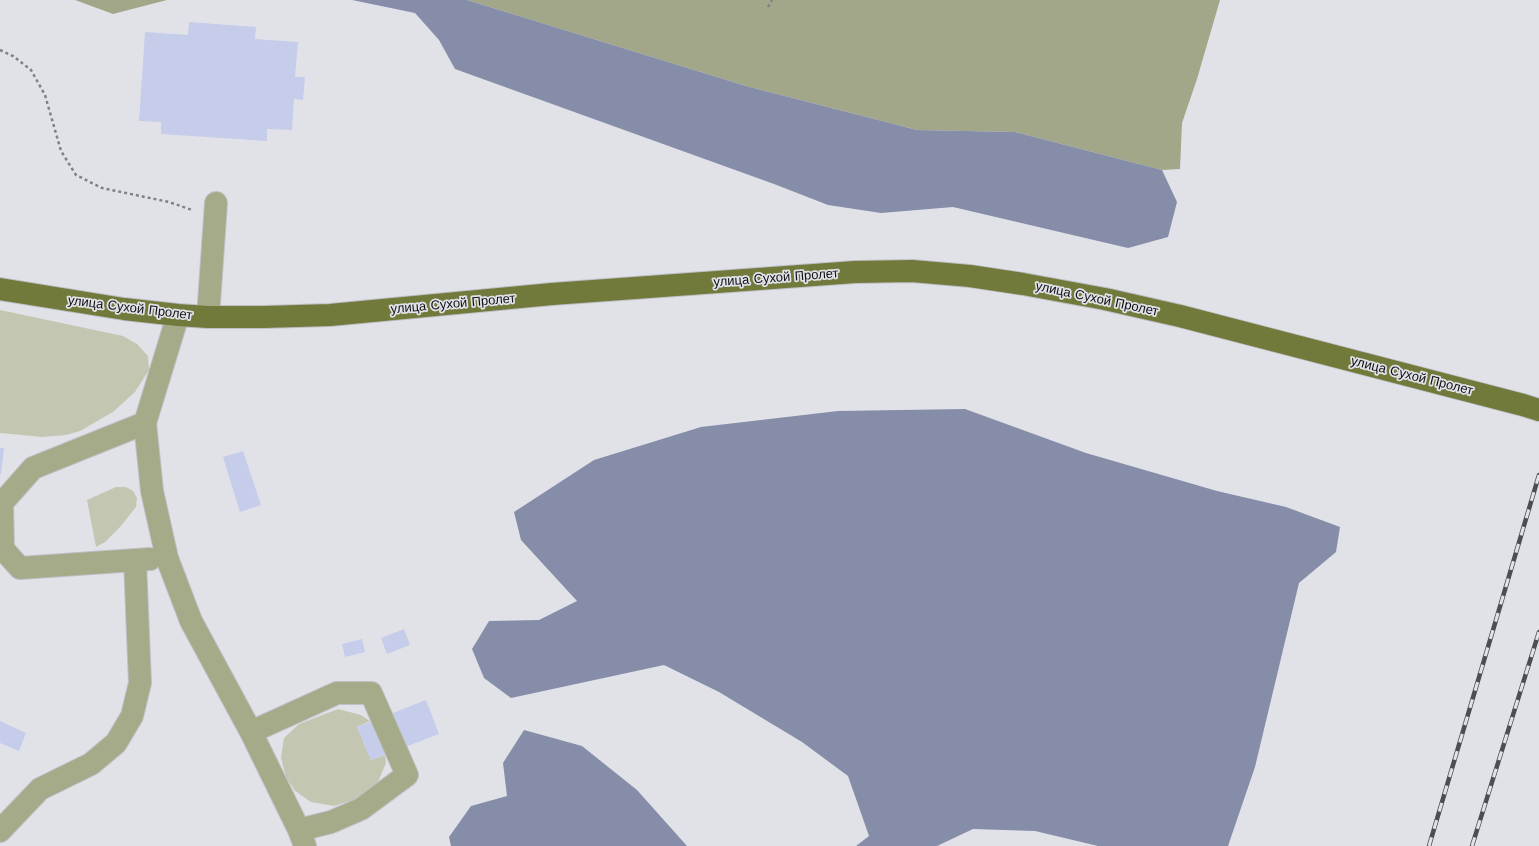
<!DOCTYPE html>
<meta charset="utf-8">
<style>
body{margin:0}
canvas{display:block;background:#e1e2e8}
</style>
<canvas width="1539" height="846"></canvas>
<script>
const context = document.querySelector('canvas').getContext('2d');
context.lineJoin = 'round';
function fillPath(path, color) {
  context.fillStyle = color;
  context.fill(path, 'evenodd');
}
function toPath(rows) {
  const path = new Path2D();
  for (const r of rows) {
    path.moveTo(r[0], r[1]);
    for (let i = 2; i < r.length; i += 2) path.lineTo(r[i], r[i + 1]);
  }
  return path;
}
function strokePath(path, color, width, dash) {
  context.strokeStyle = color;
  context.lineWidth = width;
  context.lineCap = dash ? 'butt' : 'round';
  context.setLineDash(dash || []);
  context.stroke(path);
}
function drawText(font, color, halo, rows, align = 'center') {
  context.font = font + ' "Work Sans",sans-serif';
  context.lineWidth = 3.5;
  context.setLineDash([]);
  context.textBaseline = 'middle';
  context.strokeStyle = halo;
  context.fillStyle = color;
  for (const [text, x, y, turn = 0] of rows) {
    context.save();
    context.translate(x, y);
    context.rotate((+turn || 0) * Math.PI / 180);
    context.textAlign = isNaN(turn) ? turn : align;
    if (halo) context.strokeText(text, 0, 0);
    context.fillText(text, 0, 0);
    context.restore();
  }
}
fillPath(toPath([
 [0,310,123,336,137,344,148,356,149,370,135,392,113,412,80,431,66,435,42,437,0,433],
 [116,487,126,487,133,491,137,498,136,507,120,527,105,542,96,547,87,500],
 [338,709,361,715,370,721,357,727,371,760,385,755,386,763,378,782,357,799,334,806,311,802,295,791,286,777,281,758,284,738,299,724]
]), '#c3c7b2');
fillPath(toPath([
 [75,0,167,0,113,14],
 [467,0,1220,0,1197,79,1182,123,1180,169,1162,170,1015,132,917,130,746,86]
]), '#a2a789');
fillPath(toPath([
 [352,0,467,0,746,86,917,130,1015,132,1162,170,1177,202,1168,237,1128,248,953,207,881,213,828,205,774,184,455,69,439,40,415,13],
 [965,409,1086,453,1217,491,1286,507,1340,527,1336,552,1299,583,1255,767,1228,846,1098,846,1035,831,973,829,937,846,856,846,869,836,848,776,802,742,719,692,664,665,511,698,484,678,472,649,489,621,539,620,577,601,521,540,514,512,594,460,701,427,838,411],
 [524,730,582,746,637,790,687,846,451,846,449,837,471,806,507,796,503,763]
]), '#868da9');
fillPath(toPath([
 [189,22,256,27,255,39,298,42,295,77,305,77,303,100,294,99,292,130,267,129,267,141,161,134,161,122,139,121,145,32,188,35],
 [0,448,4,448,1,475,0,474],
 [243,451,261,505,240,512,223,457],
 [404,629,410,645,387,654,381,638],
 [362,639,365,652,345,657,342,644],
 [426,700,439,734,371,760,357,727],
 [0,721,26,733,19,751,0,743]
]), '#c5cdeb');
const minor = toPath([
 [178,315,145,423,152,491,167,558,191,621,251,732,299,830,305,846],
 [208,317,216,203],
 [0,502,2,503,33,468,145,423],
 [2,503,3,549,20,568,150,559],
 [251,732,337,693,371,693,407,775,361,809,331,822,299,830],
 [0,831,40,789,91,764,116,743,132,716,140,683,135,560]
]);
const major = toPath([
 [0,289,124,309,178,315,208,317,264,317,330,315,552,294,855,272,912,271,970,276,1023,284,1105,299,1180,316,1523,405,1539,410]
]);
strokePath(minor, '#bfc0c6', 24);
strokePath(major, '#bfc0c6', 24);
strokePath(toPath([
 [768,7,772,0],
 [0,50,13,56,31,70,45,95,61,151,76,175,102,188,169,202,192,210]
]), '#818286', 2.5, [3, 3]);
strokePath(minor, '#a5ab89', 22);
strokePath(major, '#727a3b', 22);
const rail = toPath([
 [1429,846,1539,475],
 [1472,846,1539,632]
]);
strokePath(rail, '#4d4e51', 4.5);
strokePath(rail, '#e1e2e8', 3, [9]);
drawText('13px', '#0f1012', '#e1e2e8', [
 ["улица Сухой Пролет",776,278,-4],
 ["улица Сухой Пролет",1097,299,12],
 ["улица Сухой Пролет",453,304,-5],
 ["улица Сухой Пролет",130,308,7],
 ["улица Сухой Пролет",1412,376,14]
]);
</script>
